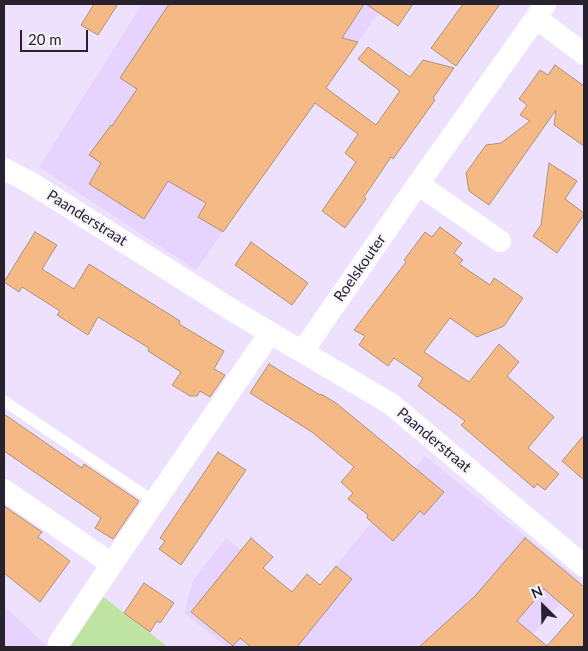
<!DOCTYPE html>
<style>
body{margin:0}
#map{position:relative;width:588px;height:651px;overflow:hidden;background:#eee1fd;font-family:Lato,sans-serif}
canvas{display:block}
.frame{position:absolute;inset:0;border:5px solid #28222f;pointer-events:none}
.north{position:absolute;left:518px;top:581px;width:50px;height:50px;-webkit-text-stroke:4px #f6f3fa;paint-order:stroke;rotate:337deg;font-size:14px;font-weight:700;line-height:20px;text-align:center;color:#28222f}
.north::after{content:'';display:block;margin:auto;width:18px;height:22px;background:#28222f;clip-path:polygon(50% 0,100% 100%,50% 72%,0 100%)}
.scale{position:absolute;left:20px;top:30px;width:68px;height:22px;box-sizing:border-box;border:2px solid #28222f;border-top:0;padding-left:6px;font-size:15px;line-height:18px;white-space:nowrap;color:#28222f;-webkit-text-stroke:4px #f6f3fa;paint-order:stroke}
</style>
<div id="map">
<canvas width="588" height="651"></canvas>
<div class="frame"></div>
<div class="north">N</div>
<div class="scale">20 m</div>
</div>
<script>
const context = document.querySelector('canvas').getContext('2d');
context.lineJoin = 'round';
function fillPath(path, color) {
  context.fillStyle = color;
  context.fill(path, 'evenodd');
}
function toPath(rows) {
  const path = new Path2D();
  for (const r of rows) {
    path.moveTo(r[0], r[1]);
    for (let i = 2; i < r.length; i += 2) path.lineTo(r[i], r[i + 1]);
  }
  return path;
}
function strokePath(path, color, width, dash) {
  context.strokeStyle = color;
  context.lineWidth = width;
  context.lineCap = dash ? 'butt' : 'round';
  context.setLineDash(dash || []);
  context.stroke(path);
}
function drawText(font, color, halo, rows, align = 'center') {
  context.font = font + ' Lato,sans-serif';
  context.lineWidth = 4.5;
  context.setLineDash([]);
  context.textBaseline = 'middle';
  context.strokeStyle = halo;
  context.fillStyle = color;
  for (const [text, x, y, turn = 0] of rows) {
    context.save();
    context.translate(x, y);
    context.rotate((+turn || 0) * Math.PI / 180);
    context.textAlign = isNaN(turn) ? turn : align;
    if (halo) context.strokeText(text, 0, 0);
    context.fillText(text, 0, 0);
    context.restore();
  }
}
fillPath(toPath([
 [142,4,385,4,196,270,39,167],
 [425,456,581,581,520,647,227,647,184,613,193,580,226,538,306,603],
 [4,606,48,647,4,647]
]), '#e7d4fe');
fillPath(toPath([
 [101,595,168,647,66,647]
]), '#bfe3a3');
const building = toPath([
 [94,4,118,4,98,35,81,25,94,4],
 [169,4,364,4,342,38,358,42,326,88,376,125,400,91,358,59,368,47,410,77,423,60,454,68,433,98,435,100,393,159,391,157,364,197,366,199,345,228,322,211,356,162,345,153,358,134,315,103,223,232,198,217,206,203,168,181,144,219,89,184,101,163,89,155,111,125,112,126,137,89,120,78,169,4],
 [366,4,413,4,398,26,366,4],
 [463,4,500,4,456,66,431,48,463,4],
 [555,65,584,86,584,146,554,125,556,110,489,205,469,191,466,173,486,145,501,143,530,121,520,115,527,105,519,99,540,70,548,75,555,65],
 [549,163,577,181,565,199,584,213,584,215,557,253,533,236,541,225,549,163],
 [440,227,462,243,454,253,463,260,459,264,490,285,494,278,523,298,504,326,477,337,450,318,424,352,469,382,499,344,519,362,507,376,554,417,528,448,559,474,545,490,537,484,534,488,461,425,465,421,418,386,423,378,394,358,388,366,359,345,365,336,354,330,406,262,404,260,425,232,432,237,440,227],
 [35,232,57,245,42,269,74,289,89,264,180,321,179,324,224,351,214,369,225,375,210,397,200,391,197,396,190,396,172,385,181,372,148,351,149,348,98,317,88,335,57,315,60,311,22,287,19,292,4,282,35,232],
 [251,242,308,283,292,305,235,265,251,242],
 [269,364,320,395,321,394,336,403,444,492,424,515,420,511,393,541,367,518,368,515,348,499,353,493,341,482,354,467,312,432,250,393,269,364],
 [4,414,82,468,84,464,139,501,113,539,95,528,101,518,4,451,4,414],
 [584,435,584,480,562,461,584,435],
 [218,452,246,470,181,565,159,549,165,541,160,538,218,452],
 [4,506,42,532,38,537,70,561,40,602,4,573,4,506],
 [251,538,273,557,263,568,292,592,307,574,320,585,336,566,352,579,297,647,251,647,240,638,233,646,191,612,251,538],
 [525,538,584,587,584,647,419,647,475,596,525,538],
 [544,589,574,615,547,646,517,621,544,589],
 [144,583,174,603,160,623,157,621,150,632,124,613,144,583]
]);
fillPath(building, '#f5b985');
strokePath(building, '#ae9178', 1);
strokePath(toPath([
 [4,401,155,502]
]), '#fff', 11);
strokePath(toPath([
 [545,4,536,18,584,54],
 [4,169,31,183,235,312,391,404,584,566],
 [500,241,418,184,536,18],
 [302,352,418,184],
 [4,490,112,564,270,333],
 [59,643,112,564]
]), '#fff', 22);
drawText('15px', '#28222f', '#f6f3fa', [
 ["Paanderstraat",87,218,32],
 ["Roelskouter",360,268,-55],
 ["Paanderstraat",434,440,40]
]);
</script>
